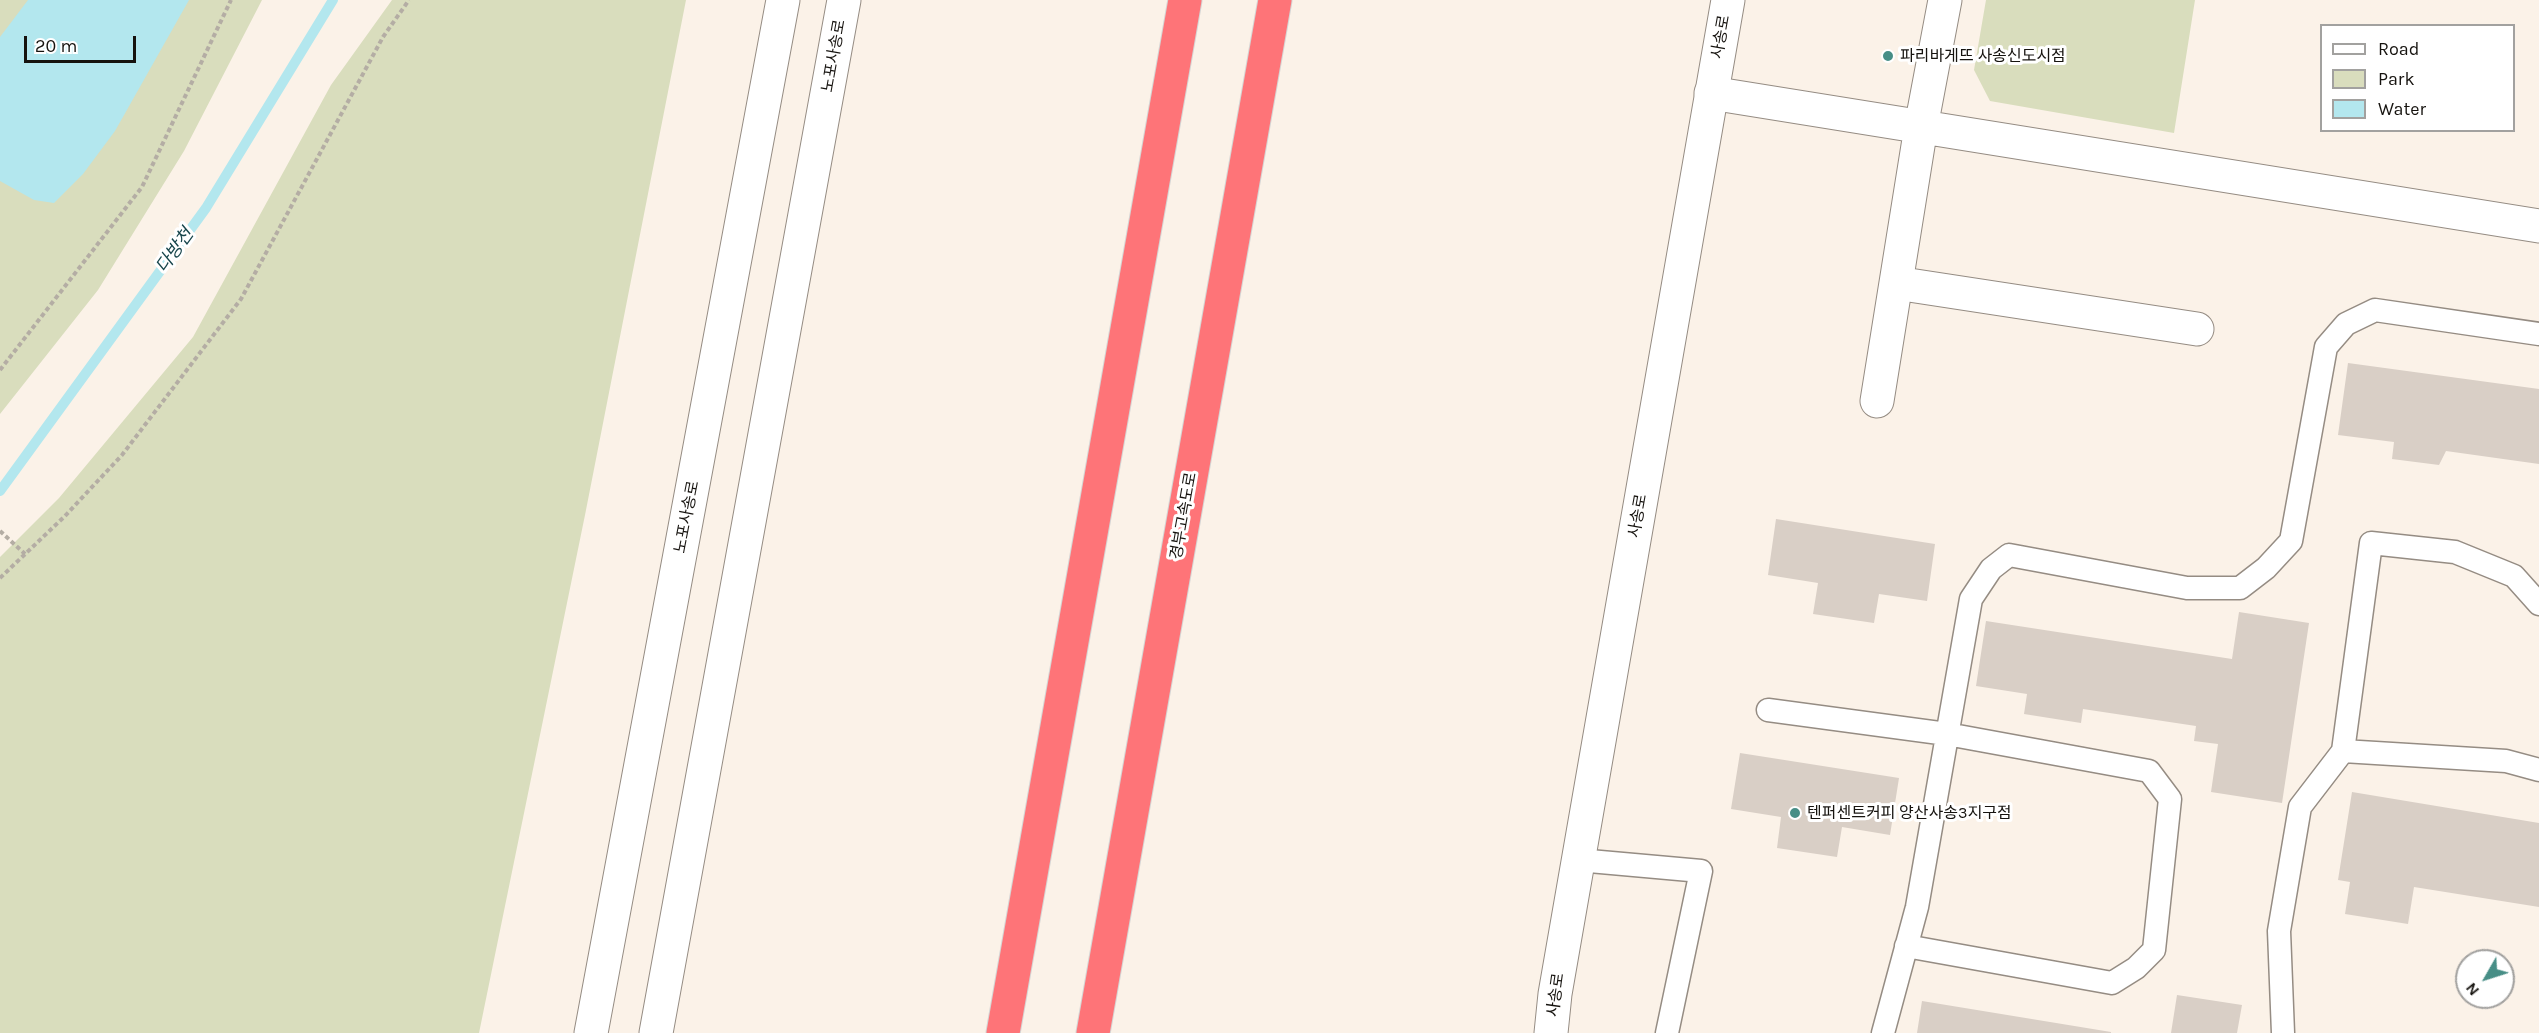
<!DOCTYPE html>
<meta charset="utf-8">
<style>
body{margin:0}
#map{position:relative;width:2539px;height:1033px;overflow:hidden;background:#fbf2e8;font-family:Karla,sans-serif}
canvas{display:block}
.legend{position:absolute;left:2320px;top:24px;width:195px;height:108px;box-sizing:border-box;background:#fff;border:2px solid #a2a19f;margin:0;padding:8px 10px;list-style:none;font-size:18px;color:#16130f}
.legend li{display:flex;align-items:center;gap:12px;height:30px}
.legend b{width:30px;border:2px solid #a2a19f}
.north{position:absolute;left:2455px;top:949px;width:60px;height:60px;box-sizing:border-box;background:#fff;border:2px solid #a2a19f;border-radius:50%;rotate:231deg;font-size:16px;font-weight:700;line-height:24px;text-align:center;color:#16130f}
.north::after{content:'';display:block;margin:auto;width:21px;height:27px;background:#478e86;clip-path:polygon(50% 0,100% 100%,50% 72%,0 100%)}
.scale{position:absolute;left:24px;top:36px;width:112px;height:27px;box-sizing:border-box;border:3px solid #16130f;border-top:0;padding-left:8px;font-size:18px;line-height:21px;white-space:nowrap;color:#16130f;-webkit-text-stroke:4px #fff;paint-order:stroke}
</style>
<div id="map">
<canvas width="2539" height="1033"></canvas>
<ul class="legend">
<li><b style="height:8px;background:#fff"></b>Road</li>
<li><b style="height:16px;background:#d9ddbd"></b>Park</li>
<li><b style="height:16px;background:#b3e7ee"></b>Water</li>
</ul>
<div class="north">N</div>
<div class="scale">20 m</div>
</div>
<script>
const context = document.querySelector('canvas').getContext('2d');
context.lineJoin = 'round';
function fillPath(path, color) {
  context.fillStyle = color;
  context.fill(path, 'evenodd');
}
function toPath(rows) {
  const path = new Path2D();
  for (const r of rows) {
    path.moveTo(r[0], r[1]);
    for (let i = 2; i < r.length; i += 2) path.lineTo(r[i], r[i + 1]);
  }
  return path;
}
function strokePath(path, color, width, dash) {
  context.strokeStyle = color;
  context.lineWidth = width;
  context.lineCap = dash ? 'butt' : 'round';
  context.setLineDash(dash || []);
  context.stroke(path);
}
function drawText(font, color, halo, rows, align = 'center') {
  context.font = font + ' Karla,"Noto Sans KR",sans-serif';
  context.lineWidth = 6;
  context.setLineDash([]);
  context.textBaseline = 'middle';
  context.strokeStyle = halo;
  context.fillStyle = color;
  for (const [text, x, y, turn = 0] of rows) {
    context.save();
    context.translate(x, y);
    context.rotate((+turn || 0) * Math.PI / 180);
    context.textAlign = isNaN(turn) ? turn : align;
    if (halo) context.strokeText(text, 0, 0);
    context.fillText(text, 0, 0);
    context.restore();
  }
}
fillPath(toPath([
 [0,0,262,0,184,151,98,290,0,414],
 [392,0,686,0,585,515,479,1033,0,1033,0,557,59,498,193,337,331,85],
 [1986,0,2195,0,2174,133,1990,101,1974,70]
]), '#d9ddbd');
fillPath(toPath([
 [28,0,189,0,115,131,83,174,54,203,34,200,0,181,0,37]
]), '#b3e7ee');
strokePath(toPath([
 [0,491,206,208,333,0]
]), '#b3e7ee', 10);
fillPath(toPath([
 [2348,363,2539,389,2539,464,2446,451,2439,465,2392,459,2394,442,2338,435],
 [1776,519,1935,544,1927,601,1879,594,1874,623,1813,614,1818,583,1768,575],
 [2239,612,2309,623,2282,803,2211,792,2218,744,2194,741,2196,726,2083,709,2081,723,2024,714,2027,694,1976,686,1986,621,2232,659],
 [1740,753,1899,778,1890,835,1842,827,1837,857,1777,848,1781,817,1731,809],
 [2352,792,2539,823,2539,907,2414,887,2408,924,2345,914,2350,882,2338,880],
 [2177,995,2242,1005,2237,1033,2171,1033],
 [1922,1001,2111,1032,2111,1033,1917,1033]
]), '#d9cfc6');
const lane = toPath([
 [1768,710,1947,734,2149,771,2170,799,2154,950,2136,968,2112,983,1906,946],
 [2343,751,2506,761,2539,770],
 [1578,860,1701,871,1667,1033],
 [1883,1033,1917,907,1971,599,1991,569,2009,555,2187,588,2240,588,2266,568,2291,541,2326,347,2346,324,2375,310,2539,334],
 [2283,1033,2279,931,2300,807,2343,751,2371,543,2455,552,2514,576,2539,604]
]);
const street = toPath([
 [1711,93,2539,226],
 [1896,283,2197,329],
 [1877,401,1921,127,1945,0]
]);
const secondary = toPath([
 [591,1033,783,0],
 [656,1033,844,0],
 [1551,1033,1555,994,1728,0]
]);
const highway = toPath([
 [1003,1033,1185,0],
 [1093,1033,1275,0]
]);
strokePath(lane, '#958c83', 25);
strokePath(street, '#958c83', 35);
strokePath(secondary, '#958c83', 35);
strokePath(highway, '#d5d5d4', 35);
strokePath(toPath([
 [0,370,142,187,231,0],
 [0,531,25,554],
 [0,578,65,516,122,455,241,299,383,37,409,0]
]), '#b4ada4', 4, [4.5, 3]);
strokePath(lane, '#fff', 22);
strokePath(street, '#fff', 33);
strokePath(secondary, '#fff', 33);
strokePath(highway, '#fe7478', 33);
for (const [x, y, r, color] of [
 [1888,56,6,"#478e86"],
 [1795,813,6,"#478e86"]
]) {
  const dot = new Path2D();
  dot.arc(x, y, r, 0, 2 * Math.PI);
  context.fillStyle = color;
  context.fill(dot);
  strokePath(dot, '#fff', 2);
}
drawText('16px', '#16130f', '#fff', [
 ["사송로",1721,37,-80],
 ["노포사송로",834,56,-80],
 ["경부고속도로",1184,516,-80],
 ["사송로",1638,516,-80],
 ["노포사송로",687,517,-79],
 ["사송로",1556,995,-82]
]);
drawText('16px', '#16130f', '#fff', [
 ["파리바게뜨 사송신도시점",1900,56],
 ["텐퍼센트커피 양산사송3지구점",1807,813]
], 'left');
drawText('italic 18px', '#17454b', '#fff', [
 ["다방천",175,251,-54]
]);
</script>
